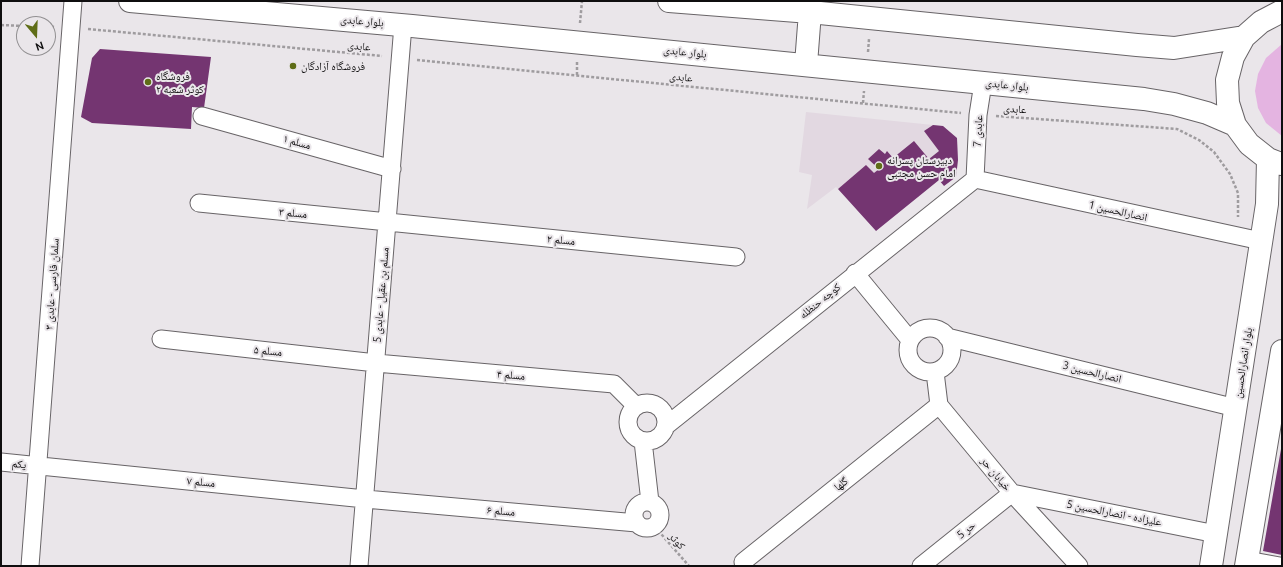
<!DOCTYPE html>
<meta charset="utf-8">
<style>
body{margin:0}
#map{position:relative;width:1283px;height:567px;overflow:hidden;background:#eae6ea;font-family:Ubuntu,sans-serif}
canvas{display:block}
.frame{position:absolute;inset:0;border:2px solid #0f0e0f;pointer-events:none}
.north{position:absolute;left:16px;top:16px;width:40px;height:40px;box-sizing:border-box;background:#eae6ea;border:1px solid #929092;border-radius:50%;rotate:161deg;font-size:11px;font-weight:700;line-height:16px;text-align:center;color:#0f0e0f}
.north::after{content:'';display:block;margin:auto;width:14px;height:18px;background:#5f6d17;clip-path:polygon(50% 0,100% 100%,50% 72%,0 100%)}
</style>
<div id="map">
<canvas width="1283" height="567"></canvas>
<div class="frame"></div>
<div class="north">N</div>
</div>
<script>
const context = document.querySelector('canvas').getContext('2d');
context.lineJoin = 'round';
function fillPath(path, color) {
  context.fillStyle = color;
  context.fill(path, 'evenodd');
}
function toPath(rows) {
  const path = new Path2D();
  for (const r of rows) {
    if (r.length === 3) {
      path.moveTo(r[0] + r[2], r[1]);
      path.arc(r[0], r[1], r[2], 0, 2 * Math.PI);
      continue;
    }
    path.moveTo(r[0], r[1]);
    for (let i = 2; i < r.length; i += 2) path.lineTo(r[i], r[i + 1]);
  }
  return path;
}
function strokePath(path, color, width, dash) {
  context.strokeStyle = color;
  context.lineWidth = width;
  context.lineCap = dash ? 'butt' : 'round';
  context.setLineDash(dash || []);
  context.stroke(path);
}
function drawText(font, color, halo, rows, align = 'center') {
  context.font = font + ' Ubuntu,"Noto Naskh Arabic",sans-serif';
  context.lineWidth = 4;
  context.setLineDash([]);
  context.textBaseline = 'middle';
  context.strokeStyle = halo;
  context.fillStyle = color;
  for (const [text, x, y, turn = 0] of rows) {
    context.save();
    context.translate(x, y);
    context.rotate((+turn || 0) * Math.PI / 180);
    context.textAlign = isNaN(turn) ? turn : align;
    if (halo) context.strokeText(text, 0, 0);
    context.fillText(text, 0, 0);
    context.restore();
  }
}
fillPath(toPath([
 [806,112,943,126,957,138,958,160,956,177,939,180,876,231,836,187,807,209,812,175,799,172]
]), '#e2d8e1');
fillPath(toPath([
 [1282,44,1282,136,1266,123,1258,108,1255,91,1258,74,1266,58]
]), '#e4b4e1');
fillPath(toPath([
 [100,49,211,57,204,108,192,107,191,129,92,123,81,117,92,58],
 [933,125,943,126,957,138,958,160,956,177,944,186,939,180,876,231,838,189,866,165,874,173,879,169,868,159,879,149,885,154,887,151,893,158,914,141,929,159,939,151,924,131],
 [1281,449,1282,449,1282,555,1263,551]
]), '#743571');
const street = toPath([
 [202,116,392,169],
 [975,179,1261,241],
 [975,179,978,115,983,83],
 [199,203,736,257],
 [855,273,910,340],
 [930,350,22],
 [947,337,1236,408],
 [161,339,376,363,614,384,636,406],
 [935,372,939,405,1012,493,1079,566],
 [647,422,19],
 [667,425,975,179],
 [643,441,650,502],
 [1,462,365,499,637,523],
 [647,515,13],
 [1247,560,1280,566],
 [743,562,939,405],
 [30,566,73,1],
 [359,566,403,25],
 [921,566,1012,493,1216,534]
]);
const secondary = toPath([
 [130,1,412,26,1144,99,1174,104,1207,113,1235,125],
 [669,1,810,12,1137,45,1174,48,1244,37],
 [806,64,810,12],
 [1281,164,1268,159,1249,144,1235,125,1228,103,1227,80,1233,57,1244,37,1261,22,1282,11],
 [1211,566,1267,204,1268,159],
 [1246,566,1282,351]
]);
strokePath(street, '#686467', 19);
strokePath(secondary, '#686467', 24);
strokePath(toPath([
 [580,23,582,1],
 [1,25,24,26],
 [48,26,54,27],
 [88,29,382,56],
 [868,52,869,39],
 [417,60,961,113],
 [577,75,577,62],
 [863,103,864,91],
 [996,116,1177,129,1199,140,1214,152,1230,174,1238,193,1238,217],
 [655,527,689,566]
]), '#9f9c9f', 2.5, [3, 2]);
strokePath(street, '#fff', 17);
strokePath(secondary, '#fff', 22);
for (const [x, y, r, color] of [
 [293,66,4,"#5f6d17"],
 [148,82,4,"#5f6d17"],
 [879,166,4,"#5f6d17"]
]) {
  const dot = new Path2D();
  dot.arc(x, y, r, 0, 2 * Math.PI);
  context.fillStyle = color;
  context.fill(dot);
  strokePath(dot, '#eae6ea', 1.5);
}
drawText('11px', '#0f0e0f', '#eae6ea', [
 ["بلوار عابدی",362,21,5],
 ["عابدی",359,46,5],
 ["بلوار عابدی",685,52,6],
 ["عابدی",681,77,6],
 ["بلوار عابدی",1007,85,6],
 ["عابدی",1015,109,4],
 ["عابدی 7",978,131,-87],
 ["مسلم ۱",297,142,16],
 ["انصارالحسین 1",1118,211,13],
 ["مسلم ۳",293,213,6],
 ["مسلم ۲",561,240,6],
 ["سلمان فارسی - عابدی ۳",52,284,-86],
 ["مسلم بن عقیل - عابدی 5",381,295,-85],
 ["کوچه حنظله",820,301,-39],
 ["مسلم ۵",268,351,6],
 ["بلوار انصارالحسین",1243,363,-81],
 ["انصارالحسین 3",1092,372,14],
 ["مسلم ۴",511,375,5],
 ["یکم",19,464,5],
 ["خیابان حر",996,474,50],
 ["مسلم ۷",201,482,6],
 ["گلها",841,484,-39],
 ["مسلم ۶",501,511,5],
 ["علیزاده - انصارالحسین 5",1114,513,11],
 ["حر 5",966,530,-39],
 ["کوثر",677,541,49]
]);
drawText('11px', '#0f0e0f', '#eae6ea', [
 ["فروشگاه آزادگان",301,66],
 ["فروشگاه",156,76],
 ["کوثر شعبه ۲",156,89],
 ["دبیرستان پسرانه",887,160],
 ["امام حسن مجتبی",887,173]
], 'left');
</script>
